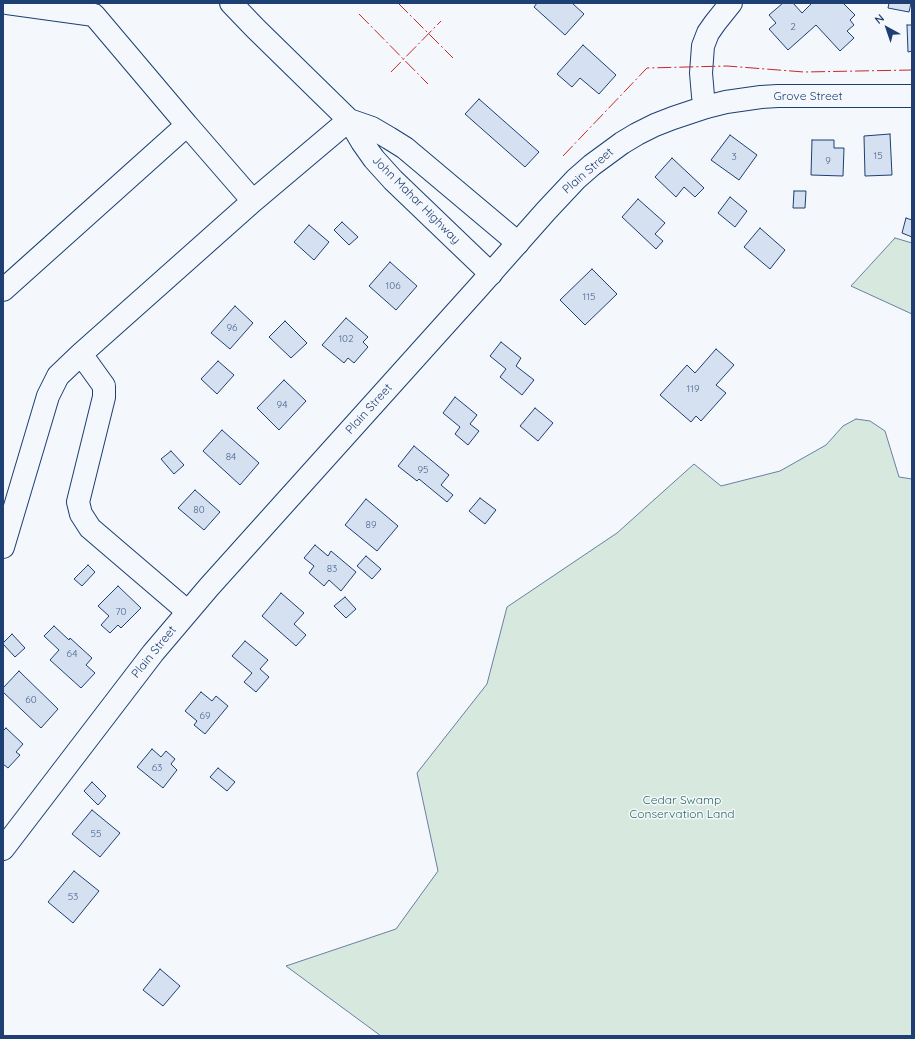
<!DOCTYPE html>
<style>
body{margin:0}
#map{position:relative;width:915px;height:1039px;overflow:hidden;background:#f4f7fb;font-family:Quicksand,sans-serif}
canvas{display:block}
.frame{position:absolute;inset:0;border:4px solid #1d3f73;pointer-events:none}
.north{position:absolute;left:867px;top:8px;width:40px;height:40px;-webkit-text-stroke:3px #f4f7fb;paint-order:stroke;rotate:320deg;font-size:11px;font-weight:700;line-height:16px;text-align:center;color:#1d3f73}
.north::after{content:'';display:block;margin:auto;width:14px;height:18px;background:#1d3f73;clip-path:polygon(50% 0,100% 100%,50% 72%,0 100%)}
</style>
<div id="map">
<canvas width="915" height="1039"></canvas>
<div class="frame"></div>
<div class="north">N</div>
</div>
<script>
const context = document.querySelector('canvas').getContext('2d');
context.lineJoin = 'round';
function fillPath(path, color) {
  context.fillStyle = color;
  context.fill(path, 'evenodd');
}
function toPath(rows) {
  const path = new Path2D();
  for (const r of rows) {
    path.moveTo(r[0], r[1]);
    for (let i = 2; i < r.length; i += 2) path.lineTo(r[i], r[i + 1]);
  }
  return path;
}
function strokePath(path, color, width, dash) {
  context.strokeStyle = color;
  context.lineWidth = width;
  context.lineCap = dash ? 'butt' : 'round';
  context.setLineDash(dash || []);
  context.stroke(path);
}
function drawText(font, color, halo, rows, align = 'center') {
  context.font = font + ' Quicksand,sans-serif';
  context.lineWidth = 3;
  context.setLineDash([]);
  context.textBaseline = 'middle';
  context.strokeStyle = halo;
  context.fillStyle = color;
  for (const [text, x, y, turn = 0] of rows) {
    context.save();
    context.translate(x, y);
    context.rotate((+turn || 0) * Math.PI / 180);
    context.textAlign = isNaN(turn) ? turn : align;
    if (halo) context.strokeText(text, 0, 0);
    context.fillText(text, 0, 0);
    context.restore();
  }
}
const green = toPath([
 [895,238,912,243,912,314,851,286,895,238],
 [856,419,870,421,885,431,899,477,912,479,912,1036,381,1036,286,966,396,929,438,871,417,773,487,684,507,607,617,533,694,464,721,486,780,471,826,445,843,426,856,419]
]);
fillPath(green, '#d7e8df');
strokePath(green, '#687fa3', 1);
const building = toPath([
 [537,3,572,3,584,14,565,35,534,7,537,3],
 [783,3,793,3,802,13,812,3,843,3,855,15,850,20,854,25,847,31,854,38,840,51,816,25,788,50,769,29,776,23,769,15,783,3],
 [889,3,911,3,909,12,888,8,889,3],
 [907,25,912,25,912,51,908,52,907,25],
 [583,45,616,75,599,94,580,78,572,87,557,74,583,45],
 [479,99,539,152,525,167,465,114,479,99],
 [890,134,892,175,865,176,864,136,890,134],
 [730,135,757,155,739,180,711,160,730,135],
 [812,140,834,140,834,148,844,148,843,176,811,175,812,140],
 [672,158,704,188,695,197,684,187,676,197,655,177,672,158],
 [794,191,806,191,805,208,793,208,794,191],
 [730,197,747,211,735,227,718,213,730,197],
 [638,199,665,223,655,234,663,241,656,249,622,217,638,199],
 [906,218,912,220,912,237,902,233,906,218],
 [342,222,358,237,349,245,334,230,342,222],
 [309,225,329,242,314,260,294,242,309,225],
 [760,228,785,250,770,269,744,247,760,228],
 [390,262,417,286,396,310,369,286,390,262],
 [592,269,617,294,585,325,560,300,592,269],
 [235,306,253,323,230,349,211,333,235,306],
 [346,318,368,337,363,342,368,347,354,363,348,358,344,363,322,345,346,318],
 [285,321,307,343,291,358,269,337,285,321],
 [501,342,521,358,516,366,534,380,522,395,500,377,506,369,490,356,501,342],
 [716,349,734,365,716,385,726,393,701,421,696,416,691,422,660,395,687,365,695,373,716,349],
 [218,361,234,375,217,394,201,379,218,361],
 [284,380,306,401,279,430,257,408,284,380],
 [455,397,477,415,470,424,479,431,468,445,455,434,460,427,443,413,455,397],
 [535,408,553,423,538,441,520,426,535,408],
 [222,430,259,463,240,485,203,451,222,430],
 [414,446,449,475,441,485,453,495,447,502,419,479,417,481,398,466,414,446],
 [171,451,184,465,174,474,161,459,171,451],
 [195,490,220,512,204,530,178,508,195,490],
 [480,498,496,510,485,524,469,511,480,498],
 [366,499,398,526,377,551,345,525,366,499],
 [315,545,328,556,331,551,356,572,341,591,329,580,324,586,309,573,314,566,304,558,315,545],
 [366,556,381,569,372,579,357,566,366,556],
 [88,565,95,572,82,586,74,579,88,565],
 [118,586,141,608,121,628,118,625,110,633,101,625,109,616,98,606,118,586],
 [281,593,304,613,294,624,306,635,296,646,262,616,281,593],
 [345,597,356,609,346,618,334,606,345,597],
 [54,626,69,640,70,638,92,658,86,665,95,673,81,688,50,660,59,650,44,636,54,626],
 [12,634,25,648,15,657,3,644,3,643,12,634],
 [245,641,268,660,260,669,269,677,256,692,244,682,252,673,232,656,245,641],
 [19,671,58,709,41,728,3,692,3,688,19,671],
 [201,692,212,701,216,696,228,706,205,734,194,725,197,721,185,711,201,692],
 [6,728,23,744,16,752,20,755,8,768,3,764,3,731,6,728],
 [152,749,161,757,166,751,175,759,171,764,177,770,163,788,137,767,152,749],
 [218,768,235,782,227,791,210,777,218,768],
 [92,782,106,796,98,805,84,791,92,782],
 [92,810,120,833,100,857,72,834,92,810],
 [74,871,99,891,73,923,48,902,74,871],
 [160,969,180,986,163,1006,143,990,160,969]
]);
fillPath(building, '#d5e0f0');
strokePath(building, '#1d3f73', 1);
const minor = toPath([
 [231,3,255,28,349,120,362,142,374,159,393,180,491,274],
 [706,107,703,96,701,73,703,46,708,33,715,23,731,3],
 [349,120,372,128,389,138,405,148,518,243],
 [187,125,253,201],
 [3,290,187,125,94,15,7,3],
 [81,354,104,386,104,397,78,502,81,514,90,528,187,611],
 [3,547,48,396,58,376,81,354,253,201,349,120]
]);
const major = toPath([
 [3,849,153,653,209,587,477,289,546,211,576,179,592,165,622,143,637,134,655,125,673,118,706,107,726,102,761,97,778,96,912,96]
]);
strokePath(minor, '#1d3f73', 24);
strokePath(major, '#1d3f73', 24);
strokePath(minor, '#f4f7fb', 22);
strokePath(major, '#f4f7fb', 22);
strokePath(toPath([
 [398,3,453,58],
 [359,14,428,84],
 [391,72,441,21],
 [563,156,647,68,727,66,804,72,912,70]
]), '#c62828', 1, [14, 3, 2, 3]);
drawText('10px', '#4b6792', null, [
 ["2",793,27],
 ["15",878,156],
 ["3",734,157],
 ["9",828,161],
 ["106",393,286],
 ["115",589,297],
 ["96",232,328],
 ["102",346,339],
 ["119",693,389],
 ["94",282,405],
 ["84",231,457],
 ["95",423,470],
 ["80",199,510],
 ["89",371,525],
 ["83",332,569],
 ["70",121,612],
 ["64",72,654],
 ["60",31,700],
 ["69",205,716],
 ["63",157,768],
 ["55",96,834],
 ["53",73,897]
]);
drawText('12px', '#1d3f73', '#f4f7fb', [
 ["Grove Street",808,96],
 ["Plain Street",588,171,-41],
 ["John Mahar Highway",416,200,45],
 ["Plain Street",369,409,-48],
 ["Plain Street",154,652,-51]
]);
drawText('12px', '#2c6c60', '#f4f7fb', [
 ["Cedar Swamp",682,800],
 ["Conservation Land",682,814]
]);
</script>
